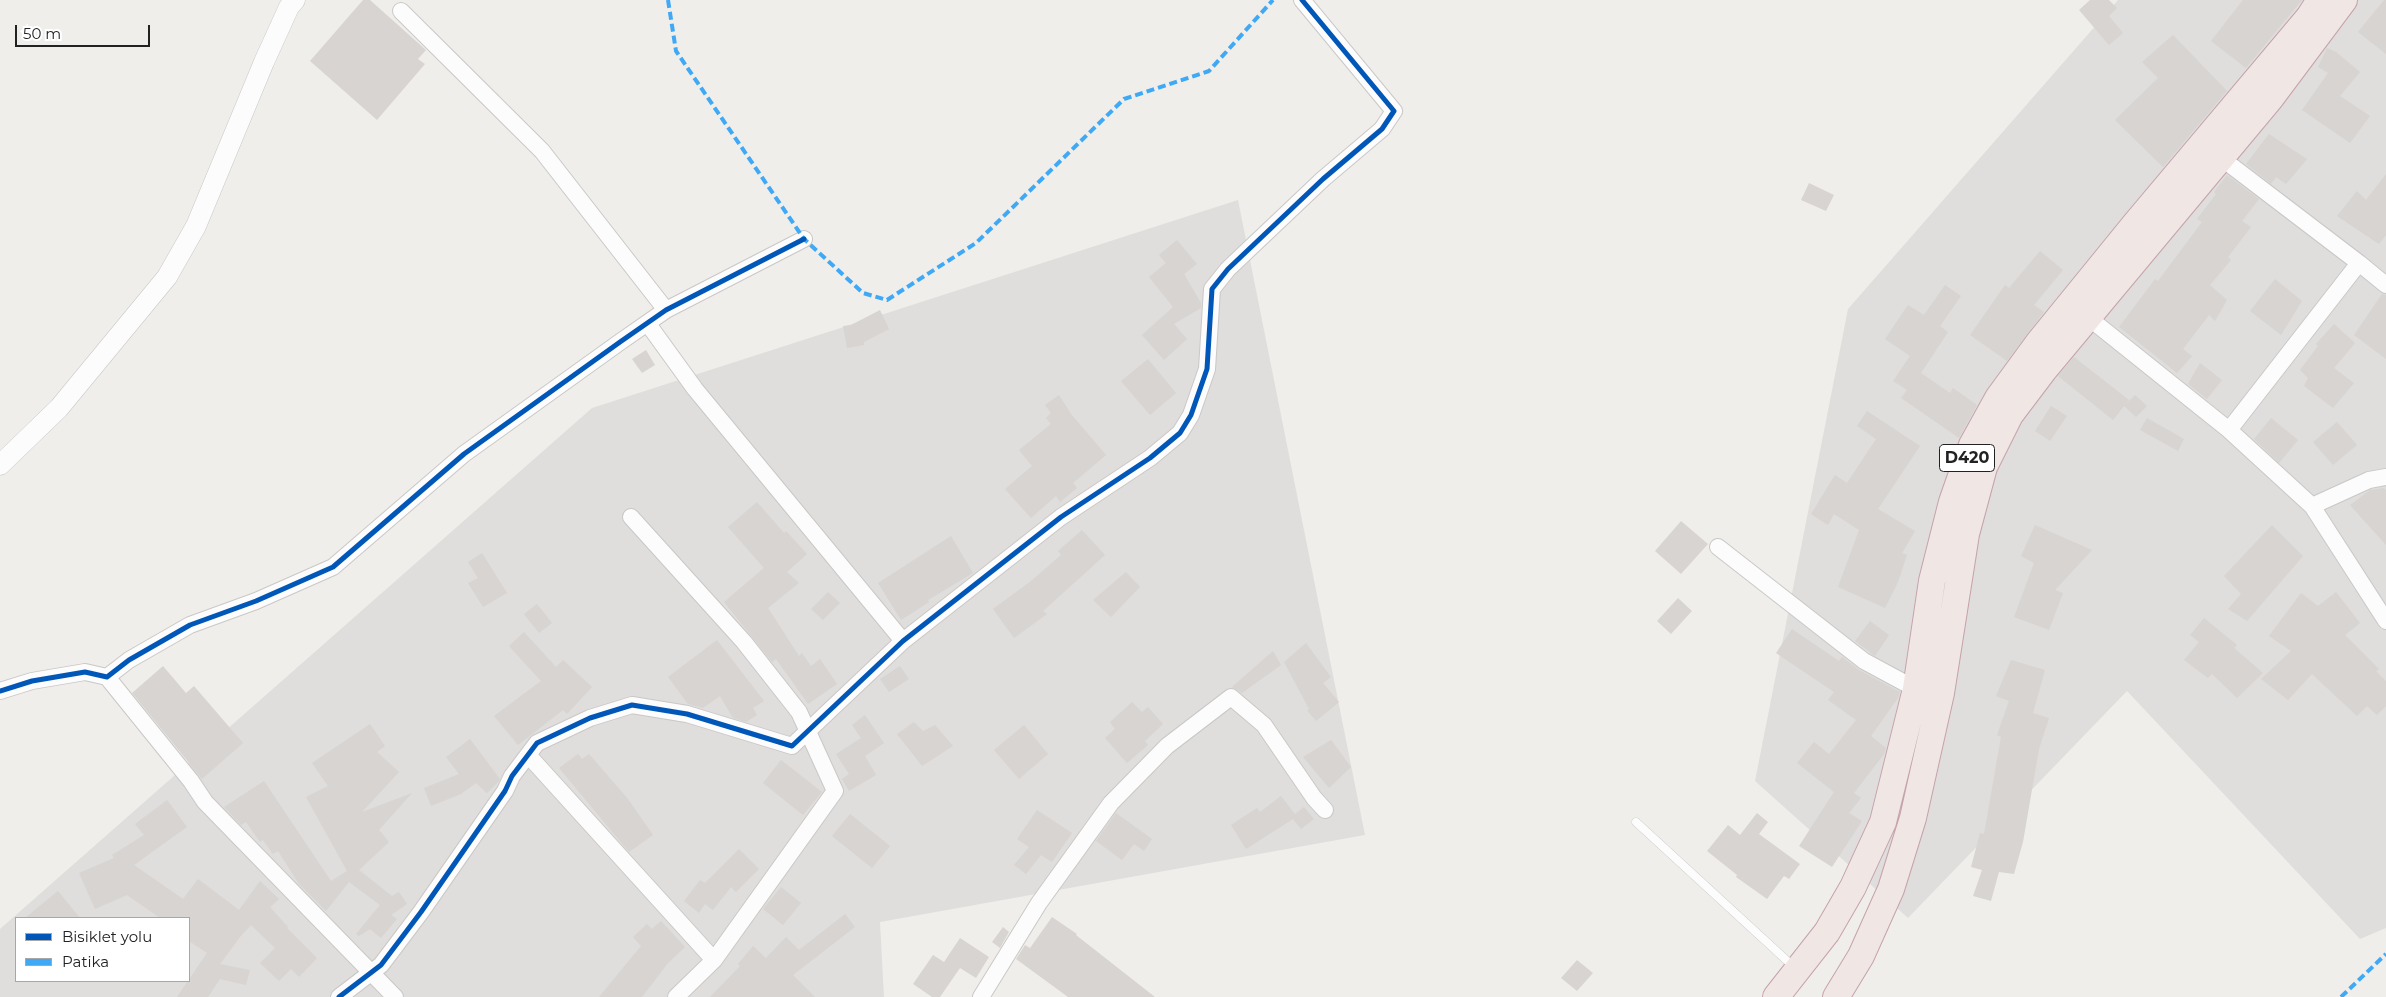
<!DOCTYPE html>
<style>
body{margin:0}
#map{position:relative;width:2386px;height:997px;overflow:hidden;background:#f0eeeb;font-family:Montserrat,sans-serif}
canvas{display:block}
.legend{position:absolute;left:15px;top:917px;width:175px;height:65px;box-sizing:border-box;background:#fff;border:1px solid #a7a7a7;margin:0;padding:6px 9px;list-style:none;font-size:15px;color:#222}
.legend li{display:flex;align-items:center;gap:10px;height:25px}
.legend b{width:25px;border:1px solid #a7a7a7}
.scale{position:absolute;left:15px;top:25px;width:135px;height:22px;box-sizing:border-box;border:2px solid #222;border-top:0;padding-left:6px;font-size:15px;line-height:18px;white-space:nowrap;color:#222;-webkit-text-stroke:4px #fff;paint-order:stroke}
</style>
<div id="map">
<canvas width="2386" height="997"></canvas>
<ul class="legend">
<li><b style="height:6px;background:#0057b8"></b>Bisiklet yolu</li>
<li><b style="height:6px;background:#3fa9f5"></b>Patika</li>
</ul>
<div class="scale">50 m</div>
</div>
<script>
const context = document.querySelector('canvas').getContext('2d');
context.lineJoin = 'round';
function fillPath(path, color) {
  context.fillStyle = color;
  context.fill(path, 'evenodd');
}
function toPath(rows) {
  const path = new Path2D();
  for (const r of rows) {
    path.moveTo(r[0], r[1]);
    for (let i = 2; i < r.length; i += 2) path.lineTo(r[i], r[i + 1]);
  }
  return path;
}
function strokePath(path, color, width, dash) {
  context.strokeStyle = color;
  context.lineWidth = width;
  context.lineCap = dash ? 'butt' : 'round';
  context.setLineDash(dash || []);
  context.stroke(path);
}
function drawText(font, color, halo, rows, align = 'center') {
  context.font = font + ' Montserrat,sans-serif';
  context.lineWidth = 5;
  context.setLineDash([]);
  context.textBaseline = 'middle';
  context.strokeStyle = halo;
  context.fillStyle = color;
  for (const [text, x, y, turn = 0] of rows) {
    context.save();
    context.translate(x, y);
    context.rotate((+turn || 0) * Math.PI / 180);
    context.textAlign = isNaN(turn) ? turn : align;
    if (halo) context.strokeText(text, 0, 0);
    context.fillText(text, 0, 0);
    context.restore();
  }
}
fillPath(toPath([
 [2118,0,2386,0,2386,928,2360,939,2127,691,1908,918,1755,781,1848,309],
 [1238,200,1365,835,880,922,884,997,0,997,0,929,592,408],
 [16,918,189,918,189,981,16,981]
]), '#dfdedc');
fillPath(toPath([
 [363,0,370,0,426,50,418,59,425,64,377,120,310,61],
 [2090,0,2109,0,2117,8,2109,16,2123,33,2109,45,2079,10],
 [2243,0,2302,0,2246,68,2211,41],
 [2384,0,2386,0,2386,54,2358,32],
 [2173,35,2227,91,2163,167,2115,120,2158,78,2142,62],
 [2327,48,2336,52,2360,72,2340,96,2370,116,2350,143,2302,110,2328,73,2318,67],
 [2269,134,2307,159,2286,184,2276,177,2271,184,2246,164],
 [2386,174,2386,235,2379,244,2337,216,2357,191,2366,200],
 [2227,175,2259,199,2242,221,2251,227,2228,257,2231,260,2210,285,2227,300,2215,321,2209,315,2183,349,2192,356,2177,373,2119,327,2155,279,2158,281,2202,222,2197,219,2216,194,2214,192],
 [1809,183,1834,195,1826,211,1801,200],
 [1177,240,1197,264,1184,274,1201,303,1201,308,1174,324,1187,339,1164,360,1142,335,1173,307,1149,277,1166,263,1159,255],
 [2040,251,2063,270,2034,305,2044,312,2007,361,1970,335,2005,285,2009,288],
 [2275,279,2302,301,2281,335,2250,311],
 [1945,285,1961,296,1940,326,1948,332,1921,373,1950,393,1953,388,1977,405,1959,438,1901,398,1907,390,1893,381,1910,356,1885,339,1908,305,1924,315],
 [2382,294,2386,295,2386,359,2354,335],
 [880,310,889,329,864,342,864,345,847,348,843,326,851,325],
 [2334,324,2355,343,2334,368,2354,383,2333,408,2304,386,2308,378,2300,370,2318,346,2316,344],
 [646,350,655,365,642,373,632,359],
 [2074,357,2129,400,2113,420,2058,376],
 [1148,359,1176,393,1150,415,1121,381],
 [2200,363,2222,380,2207,399,2188,384],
 [1059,395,1071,414,1106,455,1073,483,1077,488,1060,502,1056,496,1031,518,1005,489,1032,466,1019,450,1051,424,1046,418,1051,413,1045,405],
 [2135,395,2147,406,2136,417,2124,406],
 [2051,406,2067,416,2050,441,2035,431],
 [1867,411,1920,446,1878,509,1915,531,1902,553,1907,555,1898,582,1885,608,1838,587,1859,530,1834,514,1828,525,1811,514,1835,475,1847,483,1876,439,1857,426],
 [2147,418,2184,439,2178,451,2140,430],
 [2271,418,2298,440,2279,463,2254,439],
 [2337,422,2357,445,2333,465,2313,442],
 [2384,488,2386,490,2386,545,2350,505,2370,490],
 [757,502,784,533,786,531,807,554,787,572,799,583,768,608,799,656,802,653,811,666,820,659,837,684,808,704,776,659,772,662,724,602,764,568,728,527],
 [1681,521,1708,544,1681,574,1655,551],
 [2035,525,2092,550,2055,590,2063,593,2049,630,2014,617,2034,563,2021,556],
 [2272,525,2303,556,2247,621,2228,609,2241,594,2224,576],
 [1082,530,1105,555,1043,611,1047,614,1014,638,993,609,1031,581,1061,555,1058,551],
 [951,536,973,573,928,600,929,602,901,620,878,583],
 [482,553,507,593,483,607,468,583,478,578,468,562],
 [1126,572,1140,587,1111,617,1093,600],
 [828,592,840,603,823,620,811,609],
 [2336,592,2360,623,2345,635,2379,669,2376,671,2386,681,2386,706,2377,715,2367,706,2357,716,2312,674,2288,700,2261,679,2291,651,2269,636,2301,593,2318,606],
 [1678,598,1692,611,1671,634,1657,621],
 [537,604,552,623,539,633,524,614],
 [2204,618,2237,645,2234,648,2263,673,2237,698,2212,674,2208,678,2184,660,2199,642,2190,635],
 [1870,621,1889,635,1875,656,1855,641],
 [1792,629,1839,661,1842,657,1859,670,1900,692,1898,698,1871,736,1886,748,1884,754,1854,793,1861,798,1849,813,1862,821,1832,867,1799,846,1834,792,1797,763,1814,742,1829,754,1856,720,1828,700,1834,692,1776,653],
 [524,632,556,667,563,660,592,687,567,714,563,710,518,745,494,716,541,681,509,646],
 [717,640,764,701,753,708,757,715,746,722,733,718,720,696,703,708,688,704,668,677],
 [1306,643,1331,677,1323,683,1339,702,1316,721,1307,710,1309,709,1284,662],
 [1273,651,1281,665,1242,693,1232,687],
 [2011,660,2045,670,2033,713,2049,718,2039,749,2023,842,2014,874,1999,872,1991,901,1973,896,1982,870,1971,867,1980,833,1984,834,2001,737,1997,735,2009,701,1996,696],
 [163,666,186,693,194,686,243,743,202,779,132,693],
 [900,666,909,679,889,692,880,679],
 [1132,702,1142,712,1148,707,1163,724,1145,741,1148,745,1127,763,1105,738,1115,729,1110,722],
 [865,715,884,743,865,756,876,775,849,791,842,779,849,774,836,754,861,738,852,725],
 [914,722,923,731,935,725,953,746,922,766,897,734],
 [370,724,385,746,377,752,399,772,362,812,412,793,379,830,389,842,359,870,392,896,399,892,407,904,391,915,397,919,381,938,370,929,359,936,356,934,380,905,349,882,326,911,299,884,278,851,273,854,263,840,260,842,246,822,241,825,224,807,264,781,331,881,347,871,306,797,328,786,312,763],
 [1024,725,1048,754,1019,779,994,750],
 [470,739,500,779,499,781,487,793,476,783,461,794,431,806,424,788,459,774,446,757],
 [1331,740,1351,767,1329,788,1303,757],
 [578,754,582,759,589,754,628,799,653,835,629,852,559,768],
 [781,760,822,792,803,815,763,783],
 [1281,796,1295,814,1304,807,1314,819,1301,829,1293,819,1246,849,1231,825,1257,808,1260,812],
 [167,800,187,827,134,865,183,899,198,879,239,910,260,881,279,899,270,907,288,927,287,928,317,958,299,977,291,969,279,981,260,963,275,948,251,925,240,937,220,964,250,970,246,985,220,979,208,997,177,997,207,953,189,941,189,918,160,918,127,895,95,909,79,873,114,858,112,855,144,835,135,824],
 [1037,810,1072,833,1052,862,1041,855,1026,874,1014,865,1029,847,1017,839],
 [1116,813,1152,839,1144,851,1134,844,1122,860,1096,841],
 [1757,813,1768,822,1759,834,1800,864,1789,879,1784,876,1767,899,1736,877,1737,875,1707,851,1728,825,1740,835],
 [850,814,890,846,872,868,832,836],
 [739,849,759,869,736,892,731,887,713,910,705,904,699,913,684,901,700,880,705,883],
 [781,887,801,903,783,925,763,909],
 [58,891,80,918,25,918],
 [845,914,855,927,793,975,815,997,710,997,740,966,738,964,753,946,766,958,786,937,799,950],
 [1052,917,1077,934,1076,935,1155,997,1068,997,1016,959,1025,945,1030,948],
 [661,921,685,947,668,963,642,997,599,997,641,946,633,937,647,924,652,929],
 [1003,927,1009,932,1000,948,992,942],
 [960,938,989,957,976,978,960,968,940,997,932,997,913,984,933,955,944,962],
 [1577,960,1593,973,1577,991,1561,978]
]), '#d7d4d2');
const service = toPath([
 [1636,822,1795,968]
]);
const minor = toPath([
 [401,11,542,151,666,310],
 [2220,157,2359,263,2229,430],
 [2359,263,2386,285],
 [2089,318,2229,430,2312,506,2386,621],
 [648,324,695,389,903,641],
 [2312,506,2369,480,2386,477],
 [631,517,744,642,799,712,835,791,714,960,676,997],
 [1718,547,1864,661,1916,689],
 [107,677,191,781,205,802,395,997],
 [0,691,32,681,85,672,107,677,129,660,190,625,256,601,333,567,464,454,620,342,666,310,804,239],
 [528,755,714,960],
 [339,997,381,965,421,912,505,791,512,776,537,743,590,718,632,705,687,714,792,746,903,641,1061,517,1150,458,1180,433,1191,415,1207,369,1212,289,1228,269,1323,179,1382,129,1394,111,1302,0],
 [981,997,1039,903,1111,803,1167,746,1231,697,1264,725,1314,798,1325,810]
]);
const tertiary = toPath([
 [0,465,59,408,167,277,196,226,264,62,289,7,295,0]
]);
const trunk = toPath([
 [1776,997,1827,932,1853,887,1883,822,1916,689,1932,581,1952,502,1972,445,1998,398,2039,342,2135,224,2309,17,2320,0],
 [1836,997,1861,956,1891,889,1913,818,1941,693,1966,534,1984,467,2010,415,2044,370,2270,99,2344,0]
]);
strokePath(service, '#c9c8c7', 9);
strokePath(minor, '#c9c8c7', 18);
strokePath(tertiary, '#c9c8c7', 21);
strokePath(trunk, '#c5a2ac', 28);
strokePath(service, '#fdfcfc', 8);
strokePath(minor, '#fdfcfc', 16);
strokePath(tertiary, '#fdfcfc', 20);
strokePath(trunk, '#f0e6e4', 26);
strokePath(toPath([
 [668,0,676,51,804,239,863,293,887,300,976,243,1124,99,1209,71,1273,0],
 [2341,997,2386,954]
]), '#3fa9f5', 4, [8, 4]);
strokePath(toPath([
 [0,691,32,681,85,672,107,677,129,660,190,625,256,601,333,567,464,454,620,342,666,310,804,239],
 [339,997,381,965,421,912,505,791,512,776,537,743,590,718,632,705,687,714,792,746,903,641,1061,517,1150,458,1180,433,1191,415,1207,369,1212,289,1228,269,1323,179,1382,129,1394,111,1302,0]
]), '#0057b8', 5);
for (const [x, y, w] of [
 [1967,458,55]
]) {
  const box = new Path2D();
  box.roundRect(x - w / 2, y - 13.5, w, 27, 4);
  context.fillStyle = '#fff';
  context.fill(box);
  strokePath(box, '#222', 1);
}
drawText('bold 16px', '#222', null, [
 ["D420",1967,458]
]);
</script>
